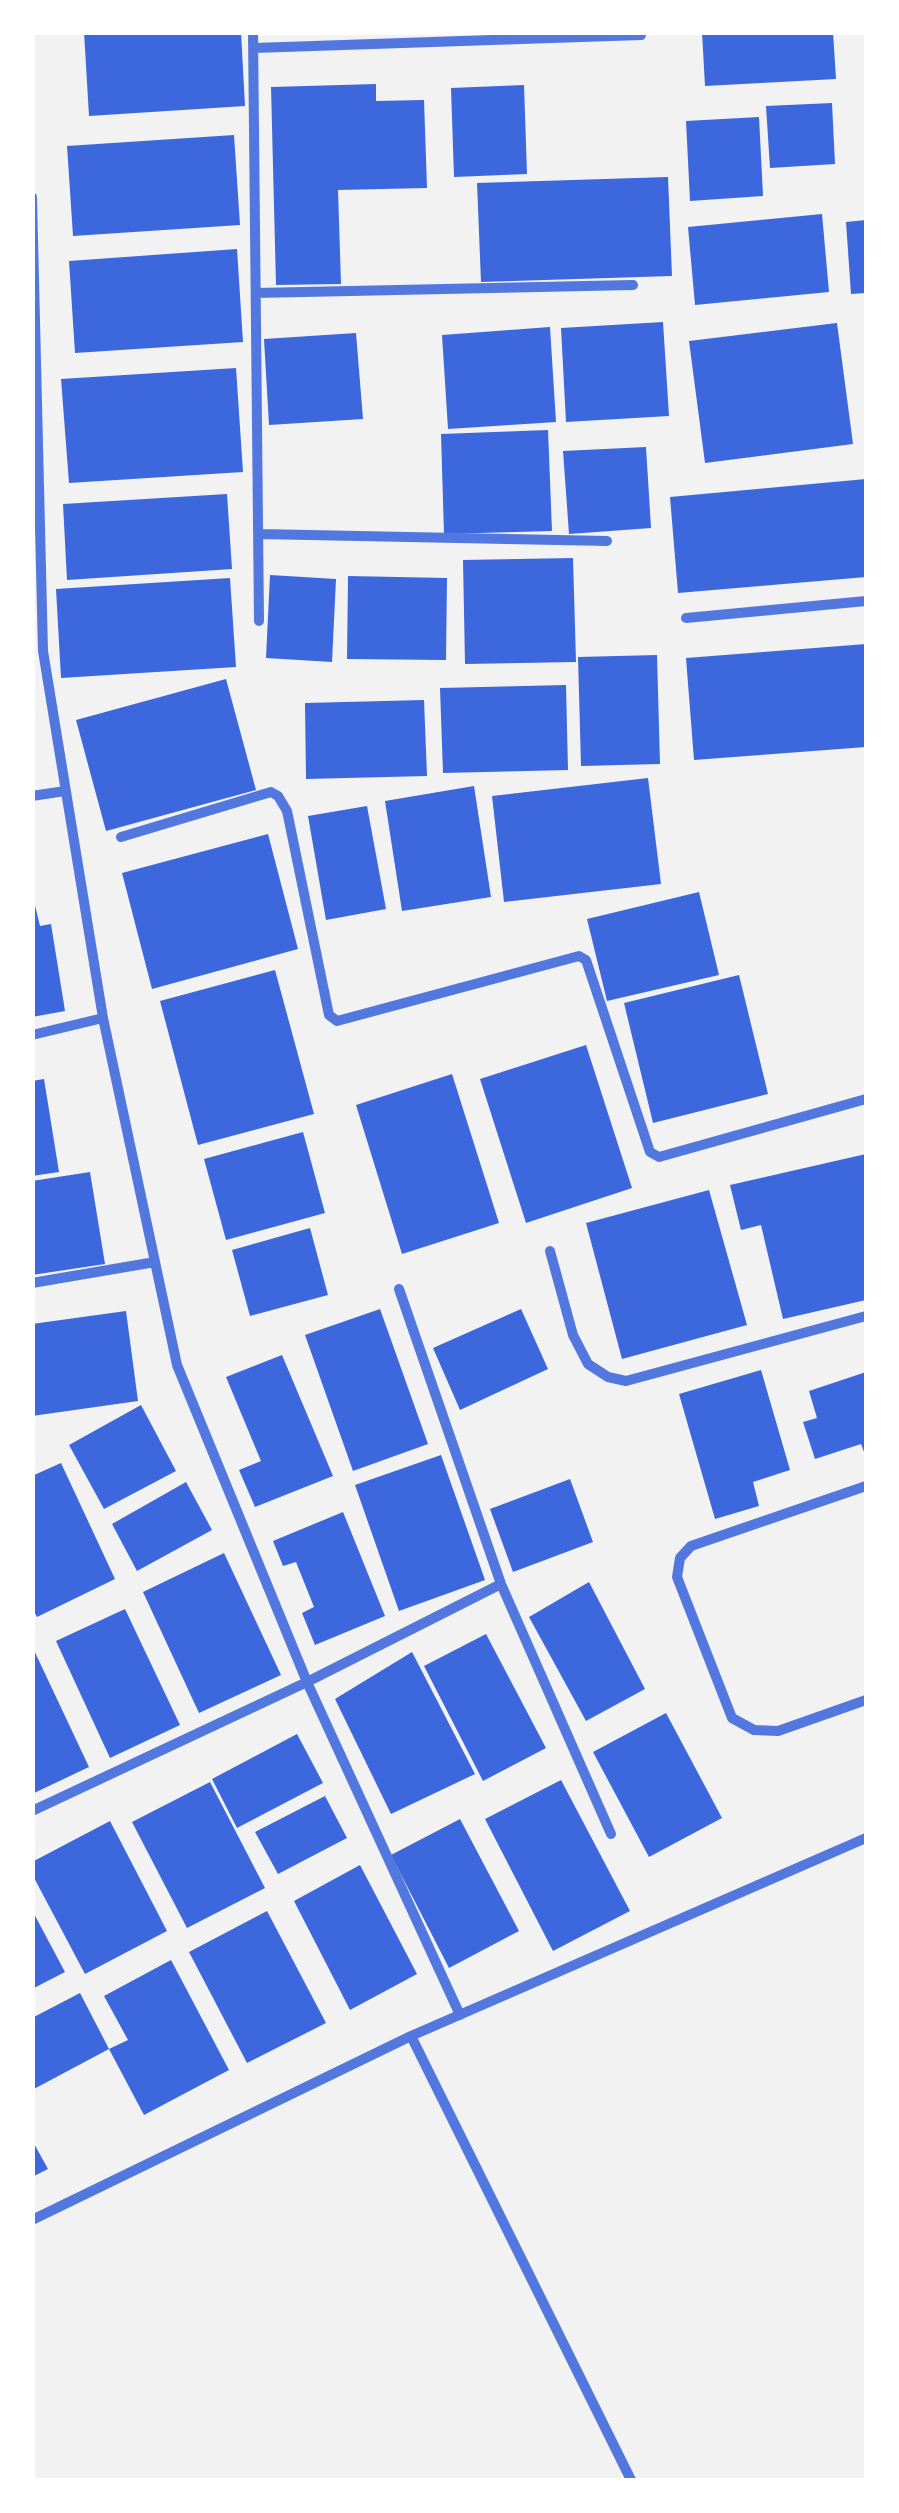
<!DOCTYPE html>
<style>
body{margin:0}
#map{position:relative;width:899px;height:2513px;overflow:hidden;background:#f2f2f2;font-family:"Nunito Sans",sans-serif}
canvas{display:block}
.frame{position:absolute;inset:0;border:35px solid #fff;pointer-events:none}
</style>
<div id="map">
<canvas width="899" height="2513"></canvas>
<div class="frame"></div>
</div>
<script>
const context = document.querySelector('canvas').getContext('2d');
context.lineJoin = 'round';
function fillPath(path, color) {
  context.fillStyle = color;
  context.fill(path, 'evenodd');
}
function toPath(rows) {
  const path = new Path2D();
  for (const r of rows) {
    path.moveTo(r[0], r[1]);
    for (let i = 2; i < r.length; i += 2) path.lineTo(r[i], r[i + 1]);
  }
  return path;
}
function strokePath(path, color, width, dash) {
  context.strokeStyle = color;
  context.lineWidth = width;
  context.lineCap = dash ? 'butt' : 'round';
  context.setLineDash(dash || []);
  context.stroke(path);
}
fillPath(toPath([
 [84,32,241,32,245,106,89,116],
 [702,32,833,32,836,79,705,86],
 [376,84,376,101,424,100,427,188,338,190,341,284,276,285,271,87],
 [524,85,527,174,454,177,451,88],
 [832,103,835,164,770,168,766,106],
 [759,117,763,196,690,201,686,121],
 [234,135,240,225,73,236,67,146],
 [668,177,672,276,481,282,477,183],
 [822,214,829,292,695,305,688,227],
 [866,220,866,293,851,294,846,222],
 [237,249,243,342,75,353,69,261],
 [663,322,669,416,566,422,561,328],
 [837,323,853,444,705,463,689,341],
 [550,327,556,422,448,429,442,335],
 [356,333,363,419,269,425,264,339],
 [236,368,243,472,69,483,61,379],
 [548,430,552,531,444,534,441,434],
 [646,447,651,528,569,534,563,451],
 [866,479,866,577,678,593,670,497],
 [227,494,232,569,67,580,63,504],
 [573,558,576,662,465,664,463,560],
 [270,575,336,579,332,662,266,658],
 [348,576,447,578,446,660,347,659],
 [230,578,236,667,61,678,56,589],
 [866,644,866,747,694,760,686,658],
 [657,655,660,764,581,766,578,657],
 [226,679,256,790,106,831,76,720],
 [566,685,568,770,443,773,440,688],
 [424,700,427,776,306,779,305,703],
 [648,778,661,884,504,902,492,796],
 [474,786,491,897,402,911,385,801],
 [367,806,386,909,326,920,308,816],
 [268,834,298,949,152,989,122,873],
 [699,892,719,975,607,1001,587,919],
 [32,893,40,926,51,924,65,1011,32,1017],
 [275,970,314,1114,198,1145,160,1001],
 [739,975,768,1094,653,1123,624,1003],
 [586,1045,632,1188,526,1223,480,1079],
 [452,1074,499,1223,402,1254,356,1105],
 [44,1079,59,1172,32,1176,32,1081],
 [303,1132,325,1213,226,1240,204,1159],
 [866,1154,866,1300,783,1319,761,1225,741,1230,730,1185],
 [90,1172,105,1264,32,1275,32,1181],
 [709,1190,747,1325,622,1359,586,1223],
 [310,1228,328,1295,250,1316,232,1250],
 [380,1309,428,1444,353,1471,305,1335],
 [521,1309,548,1369,460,1410,433,1348],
 [126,1311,138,1401,32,1416,32,1324],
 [282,1355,333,1476,255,1507,239,1470,261,1461,226,1377],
 [761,1370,790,1470,753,1482,759,1506,715,1519,679,1394],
 [866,1372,866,1457,861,1444,815,1459,803,1422,817,1418,809,1391],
 [141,1405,176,1471,104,1509,69,1445],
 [441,1455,485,1580,399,1611,355,1485],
 [61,1463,115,1579,37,1617,32,1608,32,1476],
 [570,1479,593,1542,513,1572,490,1509],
 [186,1482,212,1530,137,1571,112,1524],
 [343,1512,385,1616,315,1645,302,1613,314,1607,296,1562,283,1566,273,1541],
 [224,1553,281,1675,199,1713,143,1592],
 [589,1582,645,1689,586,1721,529,1617],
 [125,1609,180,1725,110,1758,56,1641],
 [486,1634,546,1748,483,1781,424,1666],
 [32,1646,89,1767,32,1794],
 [412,1652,475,1774,391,1814,335,1699],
 [666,1713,722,1818,649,1857,593,1752],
 [297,1734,323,1783,237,1828,212,1779],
 [561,1780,630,1911,553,1951,485,1819],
 [210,1782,265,1888,187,1928,132,1822],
 [325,1796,347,1838,278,1874,255,1832],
 [460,1819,519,1931,449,1968,391,1855],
 [110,1821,167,1931,85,1974,32,1874,32,1862],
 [360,1865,417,1974,350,2010,294,1901],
 [32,1910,65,1972,32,1989],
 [267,1911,326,2023,247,2063,189,1952],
 [171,1960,229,2070,144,2115,109,2049,128,2040,104,1996],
 [80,1993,109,2049,32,2090,32,2018],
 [32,2140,48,2169,32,2177]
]), '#3d67dc');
strokePath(toPath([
 [253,32,259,621],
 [254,48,641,35],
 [32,197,43,651,103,1018],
 [256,293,633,285],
 [259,534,607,541],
 [686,618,866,601],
 [32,796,65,791],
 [121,837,271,792,278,796,287,811,329,1015,337,1021,579,956,586,960,650,1152,659,1157,866,1099],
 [32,1035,103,1018,177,1365,307,1682,460,2015],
 [550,1251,573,1335,588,1364,608,1377,626,1381,866,1316],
 [32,1283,155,1262],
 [399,1289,501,1584,611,1834],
 [866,1486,691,1546,680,1558,677,1577,732,1718,754,1730,778,1731,866,1700],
 [32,1811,307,1682,501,1584],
 [411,2036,866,1838],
 [32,2220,411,2036,631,2480]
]), '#5277de', 10);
</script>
